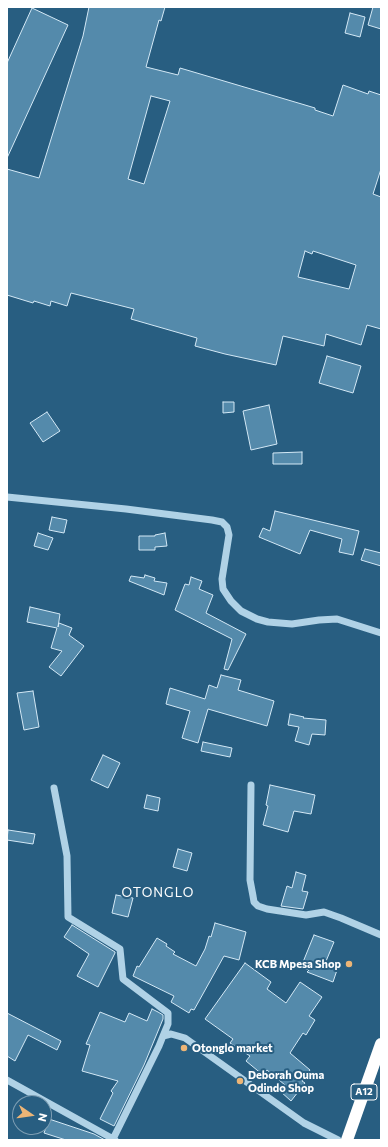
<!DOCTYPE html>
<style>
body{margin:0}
#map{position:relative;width:388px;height:1147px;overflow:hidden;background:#285e81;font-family:Commissioner,sans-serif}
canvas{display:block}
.frame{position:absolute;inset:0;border:8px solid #fff;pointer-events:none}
.north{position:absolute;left:12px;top:1095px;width:40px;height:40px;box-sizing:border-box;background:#285e81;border:1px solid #7e9eb3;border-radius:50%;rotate:103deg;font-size:11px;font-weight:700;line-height:16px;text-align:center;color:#fff}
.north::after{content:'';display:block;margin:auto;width:14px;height:18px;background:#edb576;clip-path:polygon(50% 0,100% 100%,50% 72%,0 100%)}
</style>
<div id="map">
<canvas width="388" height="1147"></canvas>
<div class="frame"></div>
<div class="north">N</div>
</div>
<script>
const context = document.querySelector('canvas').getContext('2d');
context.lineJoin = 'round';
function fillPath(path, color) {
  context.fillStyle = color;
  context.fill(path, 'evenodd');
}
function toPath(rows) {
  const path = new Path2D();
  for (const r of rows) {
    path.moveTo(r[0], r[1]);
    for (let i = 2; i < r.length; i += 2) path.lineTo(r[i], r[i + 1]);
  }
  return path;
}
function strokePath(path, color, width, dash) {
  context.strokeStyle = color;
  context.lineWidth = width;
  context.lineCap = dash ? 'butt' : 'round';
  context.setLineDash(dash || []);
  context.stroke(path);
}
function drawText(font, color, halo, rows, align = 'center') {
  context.font = font + ' Commissioner,sans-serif';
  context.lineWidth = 4;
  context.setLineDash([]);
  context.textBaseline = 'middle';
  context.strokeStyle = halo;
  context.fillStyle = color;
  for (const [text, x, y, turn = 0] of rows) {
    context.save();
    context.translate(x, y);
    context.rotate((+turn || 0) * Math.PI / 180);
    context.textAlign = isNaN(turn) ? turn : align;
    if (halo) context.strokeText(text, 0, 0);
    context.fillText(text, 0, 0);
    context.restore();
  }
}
const building = toPath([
 [89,7,165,7,161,21,159,20,146,67,178,75,180,68,305,105,315,108,315,110,333,116,343,85,368,94,369,91,381,95,381,169,373,194,381,197,381,329,367,325,361,345,326,334,324,346,283,336,276,365,225,354,195,346,197,338,131,319,134,309,71,293,67,306,51,301,50,306,34,301,33,303,7,295,7,169,39,178,83,36,89,7],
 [151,96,170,101,144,184,128,179,151,96],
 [305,251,312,254,313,251,356,265,349,289,298,277,305,251],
 [373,7,381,7,381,29,368,25,373,7],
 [32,8,68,25,7,158,7,63,32,8],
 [350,13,365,17,360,37,345,33,350,13],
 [327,356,361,366,353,393,319,383,327,356],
 [223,402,234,402,234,412,223,413,223,402],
 [269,405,277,444,251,450,243,411,269,405],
 [47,412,60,431,43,442,30,423,47,412],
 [302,452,302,464,273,464,273,453,302,452],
 [275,511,359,531,353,555,339,552,342,539,310,530,300,554,259,537,263,528,270,531,275,511],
 [52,517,67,520,64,533,49,530,52,517],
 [38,533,53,538,48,550,34,546,38,533],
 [165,533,167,546,155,547,155,550,139,550,139,536,155,536,155,535,165,533],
 [365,549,381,553,381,566,361,560,365,549],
 [145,575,155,578,154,581,167,583,164,595,129,581,131,576,144,578,145,575],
 [191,577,202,581,199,589,213,595,206,613,246,634,228,670,224,669,232,639,175,610,185,584,189,585,191,577],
 [30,607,60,614,58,627,59,623,72,628,69,635,84,646,61,676,49,667,62,651,51,648,57,628,27,622,30,607],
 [221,675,241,680,238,690,274,701,267,726,208,709,198,743,182,738,190,711,166,704,170,688,205,699,209,685,217,688,221,675],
 [33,691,39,727,24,730,17,693,33,691],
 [290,714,304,717,303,718,326,720,325,735,312,734,309,745,295,741,299,727,288,725,290,714],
 [203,742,232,748,230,757,201,751,203,742],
 [103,755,120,763,108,788,91,780,103,755],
 [270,785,315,795,311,814,294,811,288,832,263,825,268,806,266,805,270,785],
 [147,795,160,798,158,811,144,808,147,795],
 [8,830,35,834,33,844,7,840,8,830],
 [178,849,192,853,187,871,173,867,178,849],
 [296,872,306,875,302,891,308,892,303,909,281,906,287,886,292,888,296,872],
 [116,895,133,898,128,917,112,913,116,895],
 [215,923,246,932,239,960,224,956,194,1010,191,1009,189,1013,171,1002,174,996,133,976,137,966,139,967,157,938,167,944,166,946,175,952,173,954,196,966,205,949,209,936,211,937,215,923],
 [72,925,115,952,115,953,98,987,77,976,89,954,64,937,72,925],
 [314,935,334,942,324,966,337,970,333,982,307,972,309,970,301,967,314,935],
 [245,963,271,982,267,989,286,1003,300,982,322,997,309,1016,315,1020,306,1035,303,1033,290,1053,310,1070,302,1081,305,1083,291,1101,280,1091,285,1085,267,1070,263,1075,246,1061,250,1056,230,1043,233,1039,205,1019,245,963],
 [152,1009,158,1012,163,1015,163,1019,144,1065,114,1126,100,1119,113,1093,111,1091,118,1081,82,1071,90,1045,86,1044,100,1012,125,1022,129,1013,147,1021,152,1009],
 [7,1013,61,1041,57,1050,28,1035,15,1061,7,1056,7,1013],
 [49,1119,94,1134,105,1140,66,1140,44,1133,49,1119]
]);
fillPath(building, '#548aab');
strokePath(building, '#d3e8f5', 1);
strokePath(toPath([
 [7,497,126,509,212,520,222,522,227,527,229,535,222,579,223,589,231,601,241,611,257,619,268,622,292,624,319,620,337,619,381,633],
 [251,785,250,880,253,896,254,902,258,906,267,909,306,915,324,912,341,918,381,935],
 [54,788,67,856,68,917,120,949,123,979,168,1013,168,1024,163,1036],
 [7,1080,115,1140],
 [113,1139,159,1046,163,1036,171,1034,185,1038,304,1123,338,1140]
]), '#b0d2e6', 7);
strokePath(toPath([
 [347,1140,381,1044]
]), '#fff', 12);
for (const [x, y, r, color] of [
 [349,964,4,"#edb576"],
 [184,1048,4,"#edb576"],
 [240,1081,4,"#edb576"]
]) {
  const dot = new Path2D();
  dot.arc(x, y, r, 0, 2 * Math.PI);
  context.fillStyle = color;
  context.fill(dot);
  strokePath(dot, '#285e81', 1.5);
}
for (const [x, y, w] of [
 [364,1092,26]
]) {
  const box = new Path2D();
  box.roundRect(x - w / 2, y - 8, w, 16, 3);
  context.fillStyle = '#285e81';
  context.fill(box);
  strokePath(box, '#fff', 1);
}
drawText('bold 10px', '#fff', null, [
 ["A12",364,1092]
]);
drawText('bold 11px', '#fff', '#285e81', [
 ["KCB Mpesa Shop",341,964,"right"],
 ["Otonglo market",192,1048],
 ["Deborah Ouma",248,1075],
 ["Odindo Shop",248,1088]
], 'left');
context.letterSpacing = '1px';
drawText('13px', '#fff', '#285e81', [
 ["OTONGLO",158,893]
]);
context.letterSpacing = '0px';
</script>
